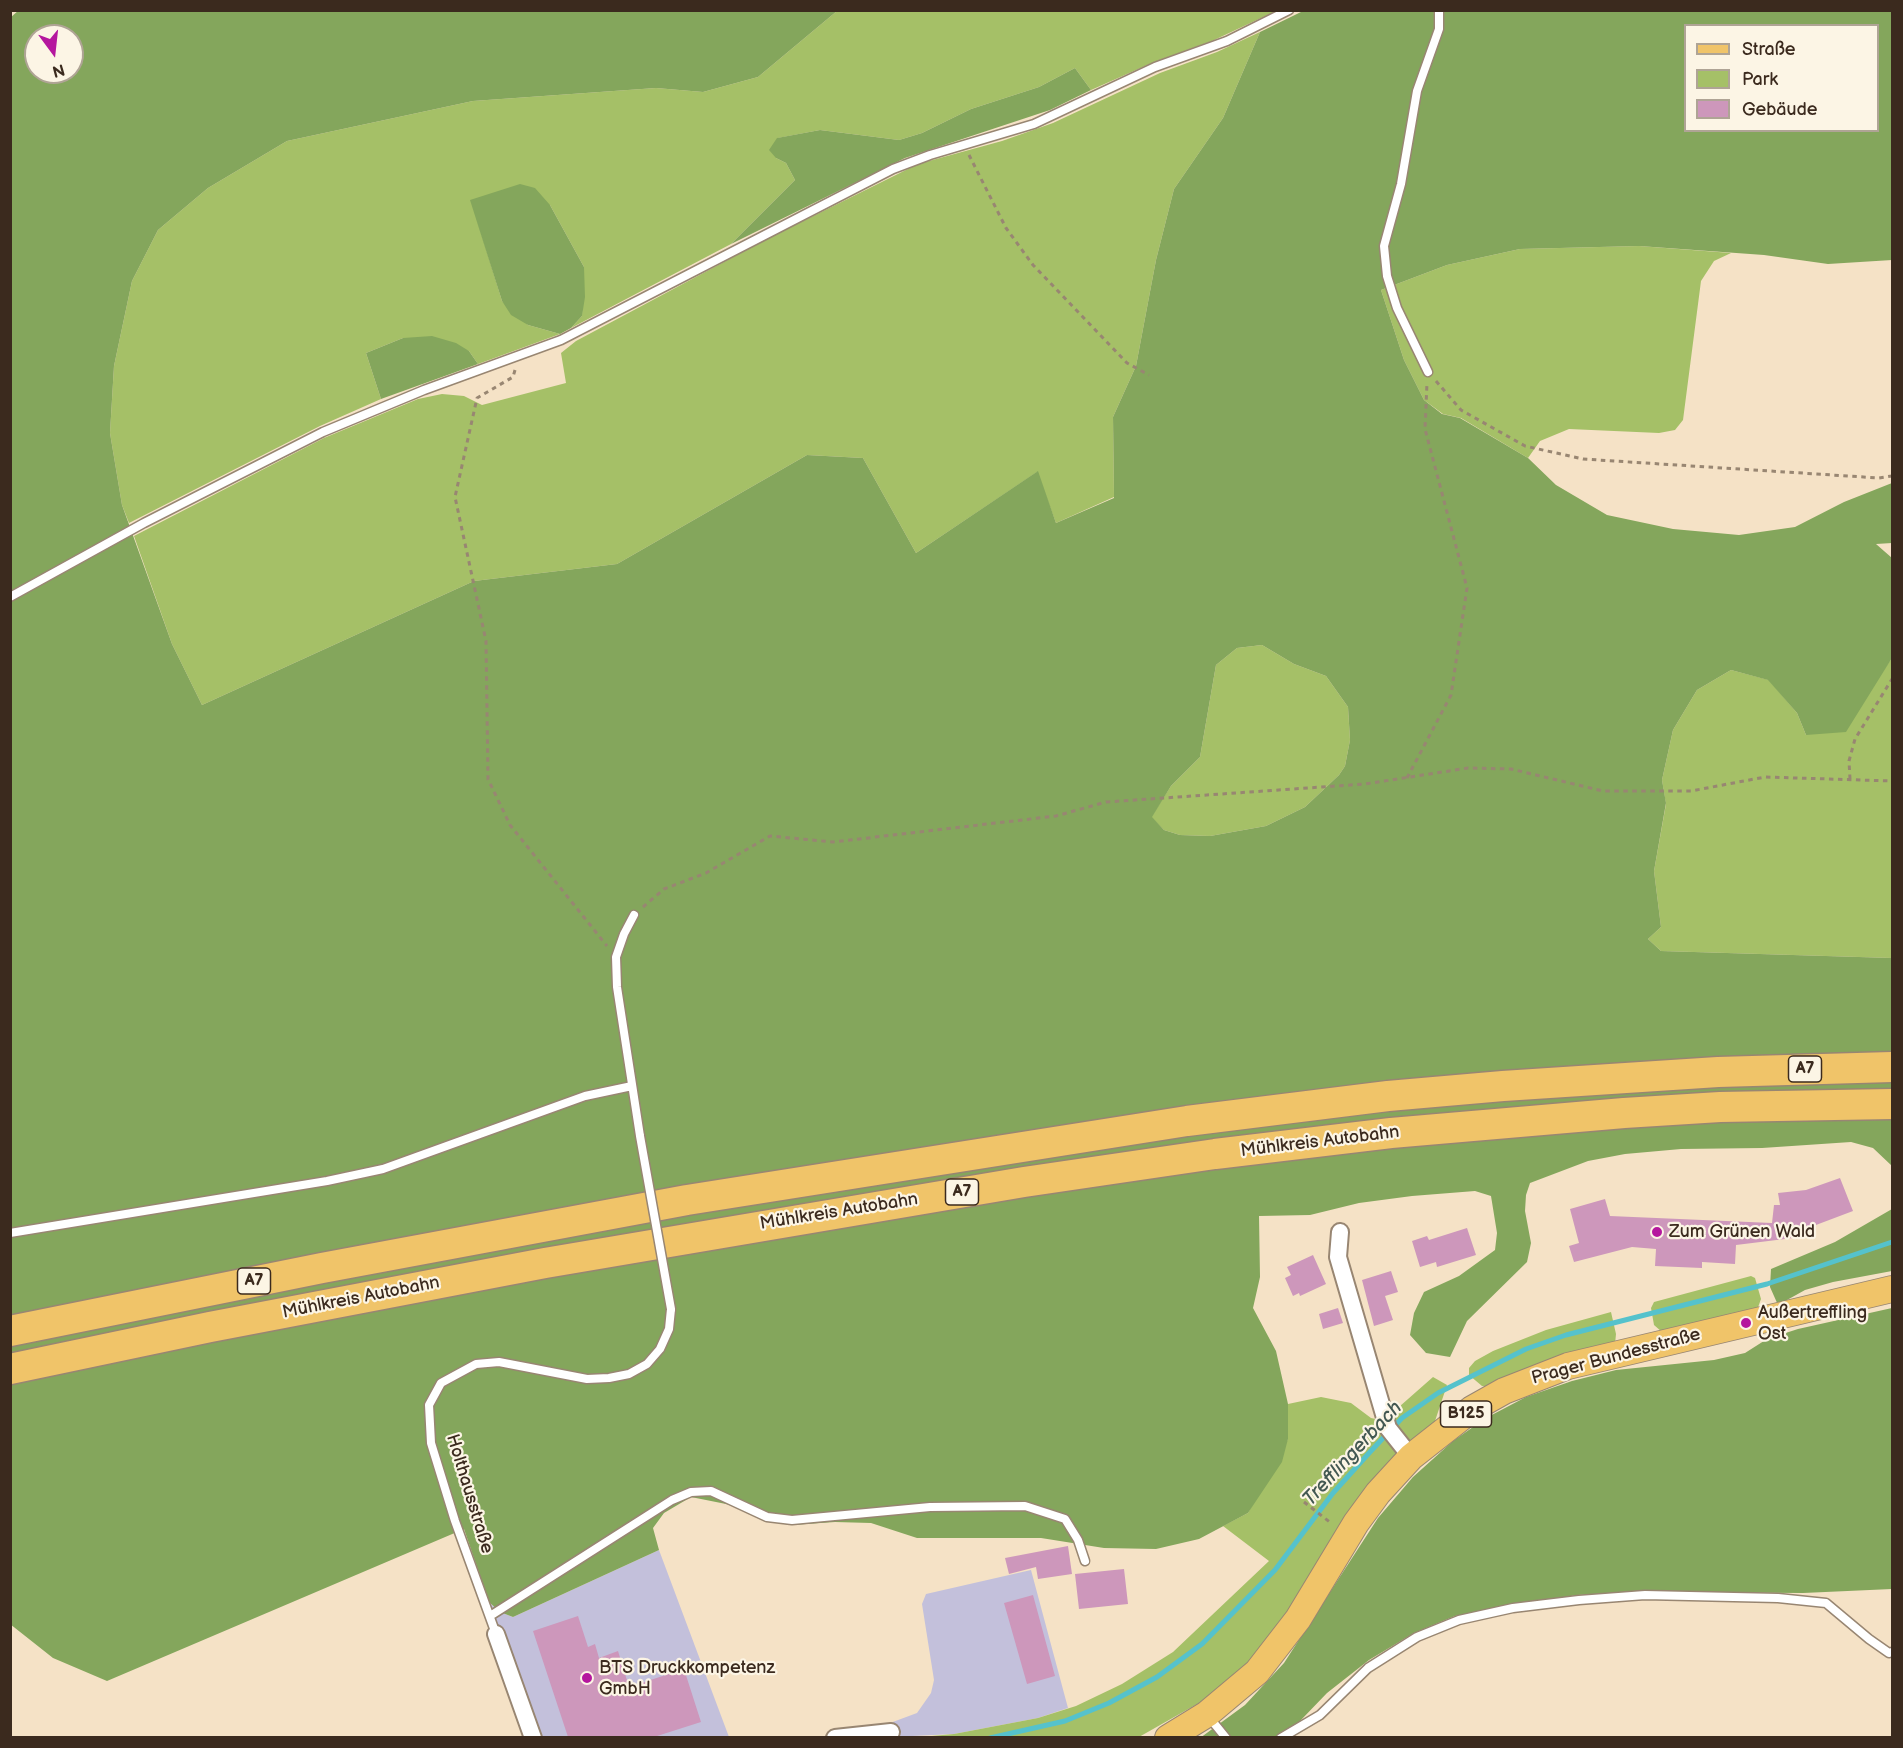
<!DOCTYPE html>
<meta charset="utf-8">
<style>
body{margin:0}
#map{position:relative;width:1903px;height:1748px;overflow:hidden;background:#f5e2c6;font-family:"Balsamiq Sans",sans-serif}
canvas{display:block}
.frame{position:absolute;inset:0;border:12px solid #3b2a1e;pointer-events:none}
.legend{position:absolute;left:1684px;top:24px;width:195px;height:108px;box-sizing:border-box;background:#fcf5e5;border:2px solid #afa495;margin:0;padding:8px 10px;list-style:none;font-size:18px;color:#3b2a1e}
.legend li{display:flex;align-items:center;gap:12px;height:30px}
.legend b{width:30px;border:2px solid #afa495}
.north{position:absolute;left:24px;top:24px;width:60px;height:60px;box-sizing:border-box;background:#fcf5e5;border:2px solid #afa495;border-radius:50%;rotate:165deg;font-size:16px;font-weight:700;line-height:24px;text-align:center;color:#3b2a1e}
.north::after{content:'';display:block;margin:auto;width:21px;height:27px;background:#b5179e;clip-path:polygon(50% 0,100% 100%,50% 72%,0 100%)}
</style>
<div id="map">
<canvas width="1903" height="1748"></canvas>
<div class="frame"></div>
<ul class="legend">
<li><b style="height:8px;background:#f0c469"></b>Straße</li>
<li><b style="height:16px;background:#a5c067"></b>Park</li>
<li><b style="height:16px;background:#cd97bb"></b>Gebäude</li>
</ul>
<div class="north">N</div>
</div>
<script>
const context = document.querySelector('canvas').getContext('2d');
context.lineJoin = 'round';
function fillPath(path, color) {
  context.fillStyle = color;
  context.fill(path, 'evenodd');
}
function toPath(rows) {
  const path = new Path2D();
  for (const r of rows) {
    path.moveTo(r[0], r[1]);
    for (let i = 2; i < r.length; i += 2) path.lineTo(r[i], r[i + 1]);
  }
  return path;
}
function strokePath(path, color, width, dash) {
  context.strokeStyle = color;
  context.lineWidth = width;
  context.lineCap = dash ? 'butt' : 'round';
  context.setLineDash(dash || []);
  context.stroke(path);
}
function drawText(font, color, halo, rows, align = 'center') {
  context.font = font + ' "Balsamiq Sans",sans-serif';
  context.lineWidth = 4.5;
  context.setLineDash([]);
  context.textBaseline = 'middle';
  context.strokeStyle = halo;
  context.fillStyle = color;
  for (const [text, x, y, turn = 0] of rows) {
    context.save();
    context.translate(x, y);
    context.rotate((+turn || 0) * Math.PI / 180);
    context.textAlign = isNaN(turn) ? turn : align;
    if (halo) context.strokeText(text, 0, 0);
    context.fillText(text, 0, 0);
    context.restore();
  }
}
fillPath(toPath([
 [659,1550,729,1737,542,1737,489,1602,500,1612,513,1617],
 [1031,1570,1068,1708,1038,1718,954,1734,892,1737,890,1723,917,1713,931,1693,934,1680,922,1604,926,1594]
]), '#c3c0db');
fillPath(toPath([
 [837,11,1276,11,1212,41,1154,62,1091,90,1075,68,1039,87,971,109,922,133,899,140,820,130,778,138,776,158,786,163,795,180,731,244,571,328,582,316,584,267,550,205,471,200,502,301,528,325,560,334,478,364,469,351,403,338,366,353,381,399,320,426,129,523,122,505,110,433,114,366,132,281,158,230,208,188,287,141,473,101,656,88,703,92,758,77],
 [1260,32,1223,118,1174,189,1156,260,1136,366,1113,417,1114,497,1056,523,1037,472,916,553,863,458,807,455,617,564,474,581,202,705,172,644,134,536,324,438,418,399,442,394,464,396,482,405,566,383,561,353,576,341,767,239,918,164,1002,141,1053,123,1160,73,1217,52],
 [1639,246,1731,253,1714,261,1701,281,1683,420,1675,430,1659,433,1569,429,1540,441,1528,458,1461,418,1443,414,1424,400,1404,360,1381,290,1447,265,1520,249],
 [1262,645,1294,664,1326,676,1348,707,1350,740,1345,766,1339,775,1305,807,1266,826,1210,836,1180,835,1164,830,1151,817,1171,786,1200,757,1216,665,1237,648],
 [1892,658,1892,958,1661,951,1648,939,1661,927,1654,871,1666,804,1662,780,1673,730,1697,690,1731,670,1769,680,1797,713,1806,735,1882,672],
 [1751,1276,1755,1278,1761,1299,1757,1310,1662,1332,1654,1325,1651,1308,1654,1302],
 [1611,1312,1616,1334,1615,1344,1493,1387,1482,1386,1469,1375,1469,1368,1475,1361,1493,1351,1546,1330],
 [1433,1377,1447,1385,1435,1421,1409,1444,1395,1428,1391,1414],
 [1321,1397,1351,1403,1371,1418,1380,1420,1395,1447,1397,1458,1258,1657,1213,1695,1139,1737,909,1738,954,1734,1038,1718,1076,1706,1122,1684,1173,1652,1269,1561,1223,1526,1248,1513,1288,1439,1288,1404]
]), '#a5c067');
fillPath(toPath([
 [19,10,837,11,758,77,703,92,656,88,473,101,287,141,208,188,158,230,132,281,114,366,110,433,122,505,172,644,202,705,474,581,617,564,807,455,863,458,916,553,1038,471,1056,523,1114,498,1113,417,1136,366,1156,260,1174,189,1223,118,1260,32,1303,11,1892,11,1892,260,1828,264,1764,255,1639,246,1520,249,1447,265,1381,290,1404,360,1424,400,1442,414,1460,418,1528,458,1556,485,1607,515,1673,529,1739,535,1795,527,1844,502,1892,483,1892,543,1876,544,1892,558,1892,658,1846,732,1806,735,1797,713,1768,680,1731,670,1697,690,1673,730,1662,780,1666,803,1654,871,1661,927,1648,939,1661,951,1892,958,1892,1166,1873,1148,1851,1142,1762,1148,1681,1149,1625,1154,1588,1161,1530,1183,1526,1195,1525,1211,1531,1243,1527,1262,1467,1321,1450,1357,1426,1353,1410,1335,1414,1313,1424,1292,1459,1276,1495,1250,1497,1233,1491,1196,1475,1191,1412,1196,1359,1203,1310,1215,1259,1216,1260,1277,1253,1308,1276,1351,1288,1404,1288,1439,1282,1462,1248,1513,1199,1539,1156,1549,1104,1548,1041,1538,917,1538,871,1523,835,1522,792,1525,764,1521,736,1506,691,1497,664,1513,653,1528,659,1550,513,1617,500,1612,489,1602,464,1529,107,1681,53,1658,10,1624,10,18],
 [1686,26,1878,26,1878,130,1686,130],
 [36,36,72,36,72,72,36,72],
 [1262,645,1294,664,1326,676,1348,707,1350,740,1345,766,1339,775,1305,807,1266,826,1210,836,1180,835,1164,830,1152,817,1171,786,1200,757,1216,665,1237,648],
 [1075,68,1091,90,1050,110,905,158,731,244,795,180,786,163,776,158,769,150,777,138,820,130,899,140,922,133,971,109,1039,87],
 [520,184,535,188,550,205,584,267,585,297,582,316,571,328,560,334,528,325,511,315,502,301,470,200],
 [432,336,456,343,469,351,478,364,381,399,366,353,403,338],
 [1892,1209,1892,1271,1833,1282,1805,1290,1778,1305,1770,1287,1771,1269,1835,1242],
 [1892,1308,1892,1589,1803,1593,1643,1592,1577,1595,1455,1616,1414,1633,1369,1660,1327,1693,1301,1720,1293,1737,1200,1738,1245,1705,1284,1663,1378,1518,1413,1477,1453,1441,1486,1418,1526,1397,1572,1381,1616,1370,1714,1360,1745,1353,1767,1339,1798,1329]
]), '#84a65c');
strokePath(toPath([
 [990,1738,1065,1721,1109,1703,1157,1677,1202,1644,1275,1570,1333,1493,1370,1452,1402,1418,1438,1393,1526,1349,1566,1335,1767,1284,1892,1242]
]), '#55c2cc', 5);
fillPath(toPath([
 [1840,1178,1853,1211,1808,1228,1809,1236,1736,1245,1735,1264,1702,1262,1702,1268,1655,1266,1656,1249,1632,1247,1574,1262,1569,1246,1579,1243,1570,1209,1605,1199,1610,1216,1772,1223,1774,1205,1780,1205,1778,1193,1806,1190],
 [1467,1228,1476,1255,1437,1267,1436,1262,1420,1267,1412,1241,1427,1236,1429,1240],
 [1313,1255,1326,1284,1300,1296,1299,1293,1293,1296,1285,1278,1291,1275,1287,1267],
 [1391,1271,1398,1292,1385,1296,1393,1320,1374,1326,1362,1280],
 [1338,1308,1343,1323,1323,1329,1319,1314],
 [1068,1546,1072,1574,1038,1579,1036,1567,1009,1574,1005,1558],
 [1124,1569,1128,1604,1079,1609,1075,1574],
 [1033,1595,1055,1676,1027,1684,1004,1603],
 [578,1616,588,1647,595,1644,599,1658,618,1651,629,1687,684,1669,701,1722,654,1737,568,1737,533,1631]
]), '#cd97bb');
const lane = toPath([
 [1428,372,1397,308,1387,276,1384,246,1401,184,1417,91,1439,29,1439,10],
 [10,597,144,523,323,432,424,390,561,340,893,169,930,155,1034,124,1155,67,1227,41,1289,10],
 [634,915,624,934,616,957,617,987,640,1136],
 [10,1233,327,1181,383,1169,585,1096,632,1086],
 [490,1616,672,1500,691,1492,711,1491,767,1517,792,1520,930,1507,1025,1506,1065,1519,1078,1540,1085,1561],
 [496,1634,455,1521,431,1443,429,1405,441,1383,476,1364,499,1362,587,1379,609,1378,629,1374,647,1364,660,1349,669,1329,671,1309],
 [1209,1717,1226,1738],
 [1281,1738,1320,1715,1368,1668,1417,1637,1459,1620,1513,1608,1579,1600,1645,1595,1778,1598,1826,1603,1869,1639,1889,1653,1892,1652]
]);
const street = toPath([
 [1340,1232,1338,1257,1388,1428,1411,1457],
 [496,1634,533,1738],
 [835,1738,891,1732]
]);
const primary = toPath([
 [1168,1738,1207,1714,1257,1672,1298,1619,1356,1523,1378,1493,1411,1457,1472,1409,1504,1391,1568,1366,1892,1289]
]);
const highway = toPath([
 [10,1331,322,1268,687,1200,1187,1121,1388,1096,1503,1086,1718,1072,1892,1067],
 [10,1369,210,1327,545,1263,1024,1182,1215,1154,1391,1133,1624,1113,1720,1107,1892,1104]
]);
strokePath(lane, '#988672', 11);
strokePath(street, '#988672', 20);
strokePath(primary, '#988672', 28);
strokePath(highway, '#988672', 33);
strokePath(toPath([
 [969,155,1006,228,1033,265,1127,363,1149,375],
 [515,370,513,377,477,398,455,497,486,641,488,779,510,825,607,946],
 [1436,381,1461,410,1525,446,1583,459,1879,478,1892,476],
 [1407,778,1451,695,1467,588,1425,429,1427,383],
 [1850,779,1849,761,1855,739,1892,679],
 [643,907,664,889,706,873,770,836,833,842,1056,816,1106,802,1365,784,1468,768,1511,769,1603,791,1691,791,1765,777,1892,781],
 [1304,1502,1331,1523]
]), '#988672', 3, [4.5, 4.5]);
strokePath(lane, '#fff', 8);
strokePath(street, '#fff', 16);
strokePath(primary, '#f0c469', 26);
strokePath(highway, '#f0c469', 30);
const laneBridge = toPath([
 [640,1136,671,1309]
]);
strokePath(laneBridge, '#988672', 11, []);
strokePath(laneBridge, '#fff', 8);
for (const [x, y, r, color] of [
 [1657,1232,6,"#b5179e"],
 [1746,1323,6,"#b5179e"],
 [587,1678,6,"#b5179e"]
]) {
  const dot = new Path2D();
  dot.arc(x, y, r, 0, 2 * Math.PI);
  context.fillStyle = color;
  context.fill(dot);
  strokePath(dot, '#fcf5e5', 2);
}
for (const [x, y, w] of [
 [1805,1069,33],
 [962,1192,33],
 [254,1281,33],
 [1466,1414,51]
]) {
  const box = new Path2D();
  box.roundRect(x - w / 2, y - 13, w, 26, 4.5);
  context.fillStyle = '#fcf5e5';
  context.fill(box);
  strokePath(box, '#3b2a1e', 1.5);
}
drawText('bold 16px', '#3b2a1e', null, [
 ["A7",1805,1069],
 ["A7",962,1192],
 ["A7",254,1281],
 ["B125",1466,1414]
]);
drawText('18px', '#3b2a1e', '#fcf5e5', [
 ["Mühlkreis Autobahn",1320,1142,-7],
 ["Mühlkreis Autobahn",839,1212,-9],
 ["Mühlkreis Autobahn",361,1298,-11],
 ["Prager Bundesstraße",1616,1357,-15],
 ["Holthausstraße",469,1494,73]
]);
drawText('18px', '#3b2a1e', '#fcf5e5', [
 ["Zum Grünen Wald",1669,1232],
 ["Außertreffling",1758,1313],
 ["Ost",1758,1334],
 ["BTS Druckkompetenz",599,1668],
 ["GmbH",599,1689]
], 'left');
drawText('italic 20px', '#435852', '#fcf5e5', [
 ["Trefflingerbach",1353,1454,-47]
]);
</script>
